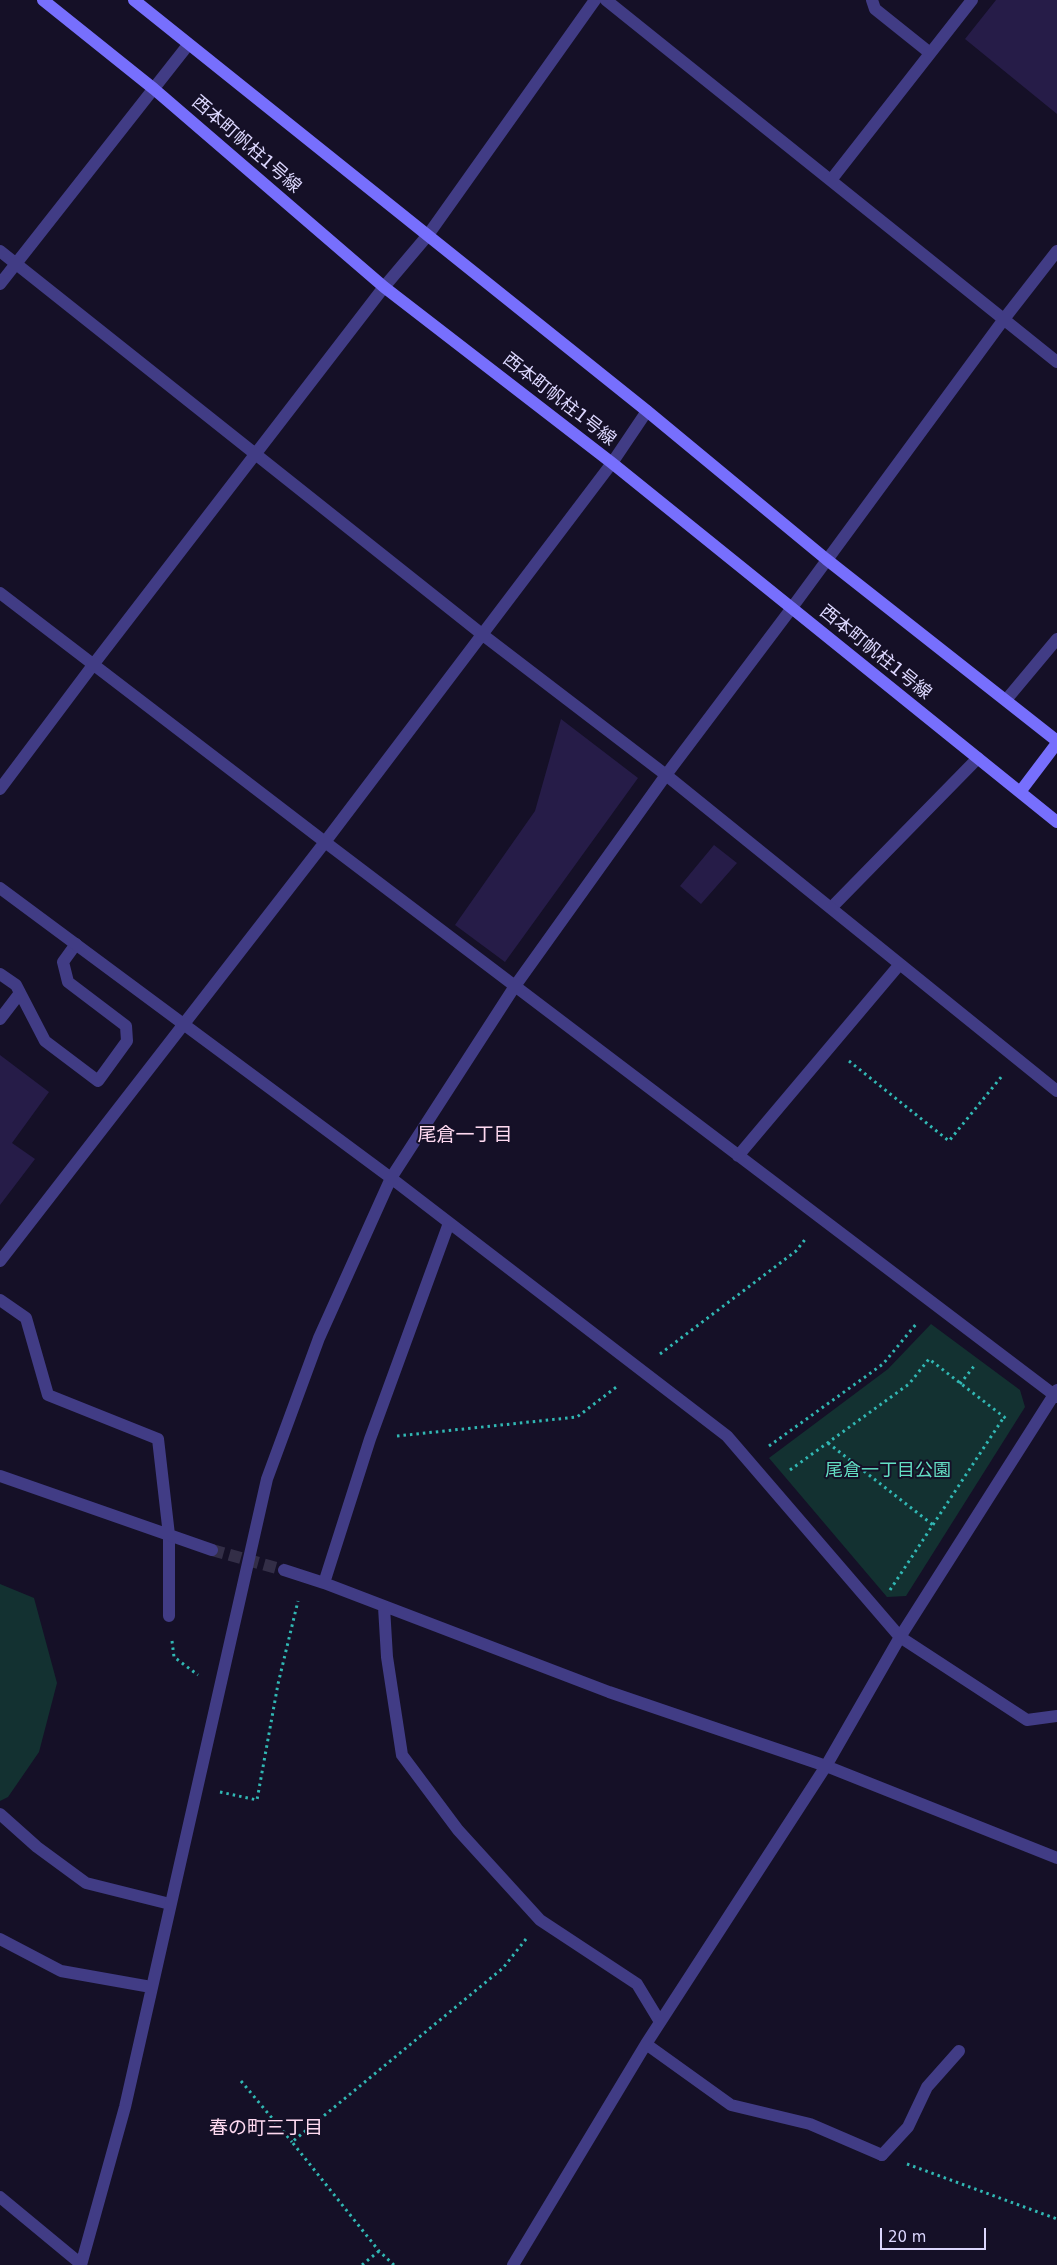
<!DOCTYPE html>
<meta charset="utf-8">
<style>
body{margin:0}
#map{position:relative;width:1057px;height:2265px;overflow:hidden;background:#151027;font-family:"DejaVu Sans",sans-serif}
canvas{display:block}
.scale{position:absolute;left:880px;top:2228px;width:106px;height:22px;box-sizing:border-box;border:2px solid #dcd7fe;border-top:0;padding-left:6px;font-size:15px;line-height:18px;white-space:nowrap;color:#dcd7fe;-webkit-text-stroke:4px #151027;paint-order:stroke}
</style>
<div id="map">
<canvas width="1057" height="2265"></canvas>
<div class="scale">20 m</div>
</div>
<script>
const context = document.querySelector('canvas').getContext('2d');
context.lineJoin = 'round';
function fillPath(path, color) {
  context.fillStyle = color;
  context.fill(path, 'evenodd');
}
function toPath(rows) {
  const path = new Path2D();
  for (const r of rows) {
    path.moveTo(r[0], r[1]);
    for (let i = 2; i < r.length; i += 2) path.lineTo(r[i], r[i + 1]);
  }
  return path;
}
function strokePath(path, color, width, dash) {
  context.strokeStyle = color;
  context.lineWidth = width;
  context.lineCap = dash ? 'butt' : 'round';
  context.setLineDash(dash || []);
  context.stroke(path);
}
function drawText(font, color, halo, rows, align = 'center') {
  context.font = font + ' "DejaVu Sans","Noto Sans JP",sans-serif';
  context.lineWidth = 4;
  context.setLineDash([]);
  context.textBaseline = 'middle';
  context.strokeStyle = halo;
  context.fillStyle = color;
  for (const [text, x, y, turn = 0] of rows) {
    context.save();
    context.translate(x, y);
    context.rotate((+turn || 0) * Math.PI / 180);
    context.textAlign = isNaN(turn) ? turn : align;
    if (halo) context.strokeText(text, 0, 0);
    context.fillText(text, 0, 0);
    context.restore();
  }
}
fillPath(toPath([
 [931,1324,1020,1390,1025,1407,906,1596,887,1597,769,1458,888,1369],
 [0,1584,34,1598,57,1683,39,1752,8,1797,0,1801]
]), '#133131');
fillPath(toPath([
 [996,0,1057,0,1057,114,965,39],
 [561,719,638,778,505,962,455,925,535,811],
 [714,845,737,863,701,904,680,886],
 [0,1055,49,1092,12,1143,35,1159,0,1205]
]), '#261c48');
strokePath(toPath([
 [212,1550,284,1570]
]), '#332e47', 12, [12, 6]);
strokePath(toPath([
 [849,1061,949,1141,1002,1076],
 [660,1354,796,1251,807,1237],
 [960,1384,975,1365],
 [397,1436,577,1417,619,1385],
 [828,1443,933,1525],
 [769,1446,883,1364,917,1323],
 [790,1470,909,1384,929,1359,1008,1420],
 [890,1590,1004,1417],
 [172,1641,174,1657,198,1675],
 [220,1792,257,1800,278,1684,298,1601],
 [241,2081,292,2142],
 [907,2164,1057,2219],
 [362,2265,379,2251],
 [394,2265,379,2251,292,2142,503,1968,526,1939]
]), '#31b8b4', 3, [2.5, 4]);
strokePath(toPath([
 [831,908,978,758],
 [0,974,16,985,45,1041,98,1081,127,1041,126,1026,68,982,63,962,76,944],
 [0,1019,20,993],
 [169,1535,169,1616],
 [0,1814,37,1847,86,1883,170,1904],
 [882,2155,908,2127,927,2087,959,2051]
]), '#413c85', 12);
strokePath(toPath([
 [606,0,1057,362],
 [872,0,875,9,930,53],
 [831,180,972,0],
 [0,251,483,635,666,775,1057,1091],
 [0,284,188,45],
 [0,593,325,842,1057,1397],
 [1006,700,1057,639],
 [0,789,93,665,384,287,428,235,595,0],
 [0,888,391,1178,727,1436,900,1637,1027,1720,1057,1716],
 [738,1156,900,964],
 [0,1261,325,842,612,463,647,411],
 [0,1300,26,1318,48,1395,158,1439,169,1535],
 [0,1476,212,1550],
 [284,1570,324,1583,609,1692,826,1766,1057,1858],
 [324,1583,370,1439,449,1223],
 [384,1607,387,1657,402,1755,458,1830,540,1920,637,1984,660,2022],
 [0,1939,61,1971,151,1987],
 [646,2044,731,2105,810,2124,882,2155],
 [0,2197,81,2264],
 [81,2265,125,2107,267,1479,319,1338,391,1178,515,986,666,775,791,609,1004,319,1057,251],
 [513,2265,646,2044,826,1766,900,1637,1057,1390]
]), '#413c85', 12);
strokePath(toPath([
 [43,0,154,89,384,287,612,463,1057,822],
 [134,0,647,411,826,559,1057,741],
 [1020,792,1057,743]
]), '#776ffd', 12);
drawText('18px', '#dcd7fe', '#151027', [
 ["西本町帆柱1号線",246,145,41],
 ["西本町帆柱1号線",559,400,38],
 ["西本町帆柱1号線",875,653,39]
]);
drawText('18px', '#63dec3', '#151027', [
 ["尾倉一丁目公園",888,1471]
]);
drawText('19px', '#fed9f0', '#151027', [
 ["尾倉一丁目",465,1136],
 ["春の町三丁目",266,2129]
]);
</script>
